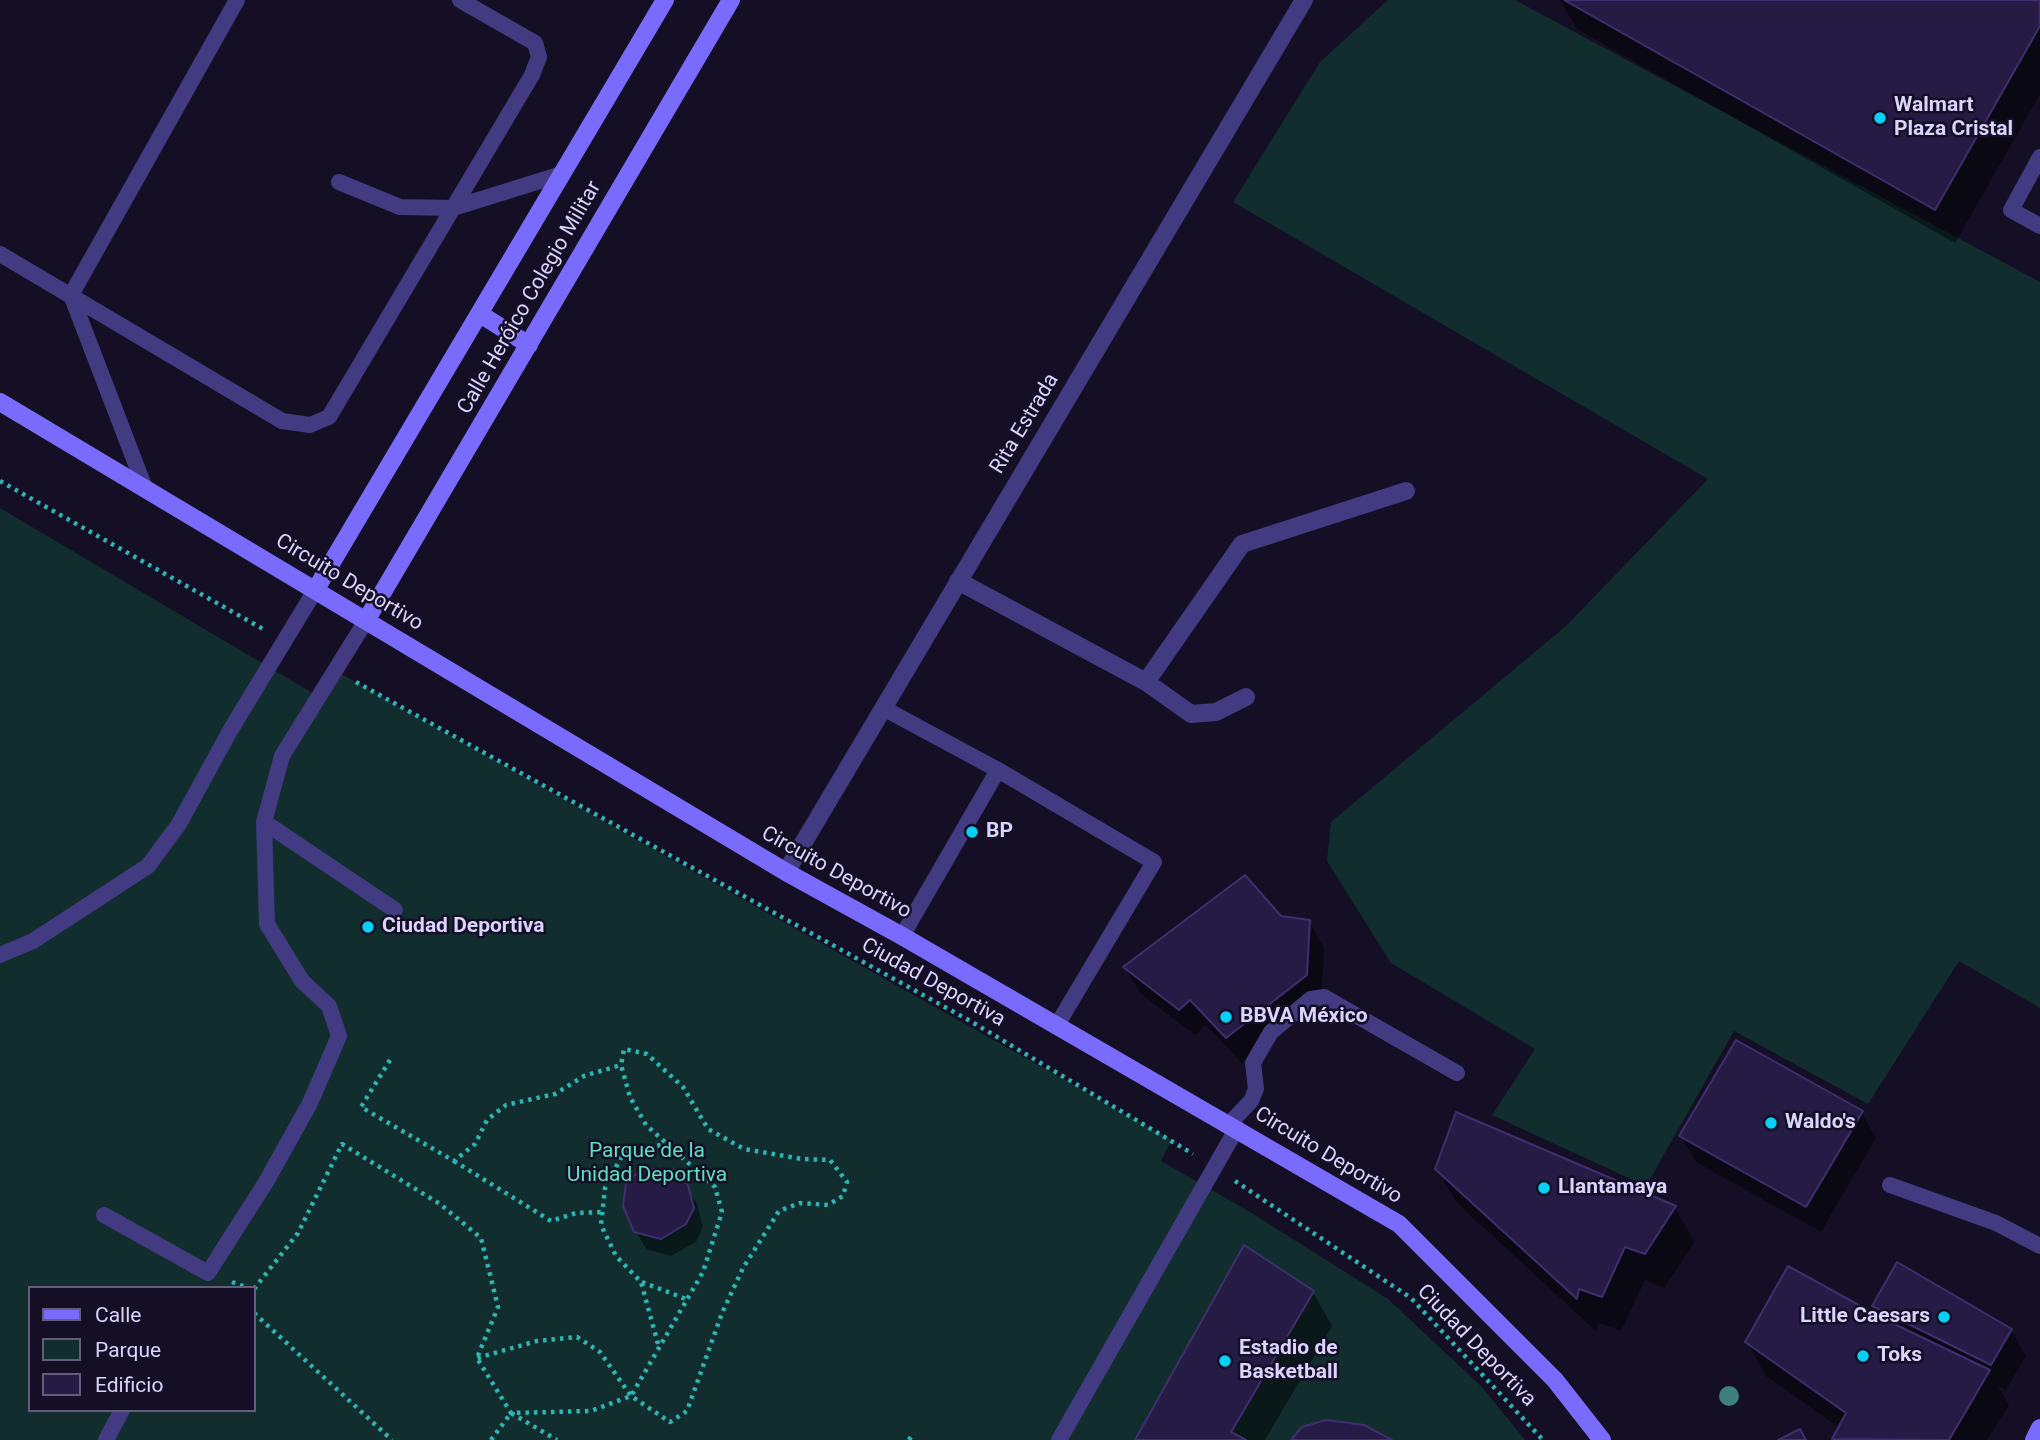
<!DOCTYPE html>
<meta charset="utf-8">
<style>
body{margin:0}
#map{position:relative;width:2040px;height:1440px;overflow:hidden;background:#140f24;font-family:Roboto,sans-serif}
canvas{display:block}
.legend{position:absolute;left:28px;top:1286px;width:228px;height:126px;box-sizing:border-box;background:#140f24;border:2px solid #635d7b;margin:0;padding:9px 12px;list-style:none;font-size:21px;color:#dad3fe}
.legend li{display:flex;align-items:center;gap:14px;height:35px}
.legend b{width:35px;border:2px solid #635d7b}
</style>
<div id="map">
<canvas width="2040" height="1440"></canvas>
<ul class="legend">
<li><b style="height:9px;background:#796cfc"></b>Calle</li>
<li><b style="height:19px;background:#122d2e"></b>Parque</li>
<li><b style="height:19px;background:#261b44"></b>Edificio</li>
</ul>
</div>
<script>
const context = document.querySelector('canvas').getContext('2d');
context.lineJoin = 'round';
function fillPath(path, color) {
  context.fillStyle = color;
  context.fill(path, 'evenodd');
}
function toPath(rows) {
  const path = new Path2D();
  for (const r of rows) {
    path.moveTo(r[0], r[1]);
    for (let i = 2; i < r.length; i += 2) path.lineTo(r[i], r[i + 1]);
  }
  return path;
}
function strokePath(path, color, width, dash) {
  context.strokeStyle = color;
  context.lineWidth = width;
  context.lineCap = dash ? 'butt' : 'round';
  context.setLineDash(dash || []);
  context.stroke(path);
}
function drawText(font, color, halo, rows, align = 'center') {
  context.font = font + ' Roboto,sans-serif';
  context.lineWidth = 5;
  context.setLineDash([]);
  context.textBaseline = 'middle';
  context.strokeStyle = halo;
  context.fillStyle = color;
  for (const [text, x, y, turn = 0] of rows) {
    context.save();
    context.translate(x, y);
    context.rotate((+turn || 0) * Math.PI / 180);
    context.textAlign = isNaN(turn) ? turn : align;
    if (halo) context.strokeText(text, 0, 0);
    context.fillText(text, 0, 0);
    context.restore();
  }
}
fillPath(toPath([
 [1388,0,1515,0,2040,282,2040,1008,1959,961,1868,1104,1734,1031,1646,1186,1492,1115,1535,1049,1391,963,1327,861,1331,822,1566,626,1708,479,1233,202,1320,62],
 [0,508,321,698,336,671,1172,1140,1161,1161,1250,1212,1388,1299,1483,1388,1525,1440,0,1440],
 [30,1288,254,1288,254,1410,30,1410]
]), '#122d2e');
fillPath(toPath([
 [1560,0,2040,0,2040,94,1955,243,1577,29],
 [1280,918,1309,921,1324,948,1321,1001,1242,1063,1206,1025,1195,1035,1140,993,1125,967],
 [1861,1112,1876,1138,1821,1232,1696,1162,1681,1136],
 [1457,1115,1675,1208,1695,1242,1664,1288,1645,1280,1621,1331,1598,1322,1596,1331,1457,1203,1437,1169],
 [686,1186,697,1204,703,1227,696,1242,671,1256,646,1249,636,1231],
 [1313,1292,1332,1326,1265,1440,1137,1440],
 [1874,1306,2011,1330,2026,1356,2006,1390,1998,1386,2009,1405,1987,1440,1835,1440,1840,1428,1766,1376,1747,1342,1881,1319]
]), '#0007');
const building = toPath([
 [1564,0,2040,0,2040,26,1935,210,1564,0],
 [1245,875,1281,916,1310,920,1307,975,1226,1038,1190,1000,1179,1010,1123,967,1245,875],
 [1736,1040,1863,1111,1806,1207,1679,1136,1736,1040],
 [1456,1112,1676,1206,1645,1254,1625,1247,1602,1297,1579,1289,1577,1299,1435,1169,1456,1112],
 [642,1169,673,1169,688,1185,694,1208,686,1224,661,1239,634,1232,623,1206,626,1183,642,1169],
 [1244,1245,1314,1291,1231,1432,1246,1440,1135,1440,1244,1245],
 [1897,1262,2012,1329,1991,1365,1872,1306,1897,1262],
 [1788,1266,1884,1319,1990,1370,1949,1440,1832,1439,1846,1413,1745,1342,1788,1266],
 [1326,1420,1364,1425,1392,1440,1291,1440,1302,1427,1326,1420],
 [1800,1429,1806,1440,1778,1440,1800,1429]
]);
fillPath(building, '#261b44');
strokePath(building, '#3f2e70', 2);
strokePath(toPath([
 [0,481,263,629],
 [356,682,972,1022,1193,1154],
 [390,1060,361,1107,454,1161,475,1144,487,1120,506,1105,555,1094,584,1076,621,1065],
 [454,1161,551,1221,576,1213,602,1212],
 [1235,1181,1411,1298,1543,1440],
 [232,1282,248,1288],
 [642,1282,686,1299],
 [254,1289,298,1233,342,1144,440,1204,481,1238,498,1307,477,1358,511,1413,591,1411,631,1396,703,1272,722,1212,715,1187,646,1125,630,1097,621,1065,624,1049,647,1054,683,1087,708,1129,744,1149,802,1159,830,1160,847,1182,843,1196,828,1205,800,1203,779,1211,743,1268,722,1313,687,1411,670,1422,631,1396,600,1352,577,1337,537,1341,477,1358],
 [254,1313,392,1440],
 [658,1344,641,1282,616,1256,601,1225,605,1188,624,1152,666,1144],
 [491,1440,511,1413,557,1440],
 [909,1440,912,1435]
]), '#32b3b3', 4.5, [3.5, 5]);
strokePath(toPath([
 [2040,157,2011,210,2040,226],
 [339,182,400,207,453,208,562,174],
 [0,254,282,421,310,425,329,417,532,75,539,57,535,43,460,0],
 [145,488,71,295,237,0],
 [883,708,998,770],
 [264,822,395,910],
 [902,936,998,770,1154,862,1057,1025],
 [0,955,33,941,148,866,179,824,231,729,316,589],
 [1229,1124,1251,1101,1256,1089,1253,1063,1271,1032,1311,999,1324,997,1457,1073],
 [1890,1185,1996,1223,2040,1246],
 [104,1215,208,1273,266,1182,310,1103,339,1036,329,1006,302,981,267,924,264,822,282,756,367,619],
 [106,1440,122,1410],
 [1059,1440,1237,1128]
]), '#423b82', 16);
strokePath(toPath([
 [958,581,1146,682,1191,714,1216,712,1246,697],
 [1146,682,1242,544,1406,491],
 [786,872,1304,0]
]), '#423b82', 18);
strokePath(toPath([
 [480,314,529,345],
 [0,402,786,872,902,936,1399,1224,1555,1380,1602,1440],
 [316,589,665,0],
 [367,619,731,0],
 [2034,1440,2040,1428]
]), '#796cfc', 18);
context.fillStyle = '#3e807d';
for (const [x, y] of [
 [1729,1396]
]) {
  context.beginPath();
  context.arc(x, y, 10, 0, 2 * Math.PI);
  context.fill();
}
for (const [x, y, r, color] of [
 [1880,118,7,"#06d0f7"],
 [972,832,7,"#06d0f7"],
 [368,927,7,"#06d0f7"],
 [1226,1017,7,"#06d0f7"],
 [1771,1123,7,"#06d0f7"],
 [1544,1188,7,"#06d0f7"],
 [1944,1317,7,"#06d0f7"],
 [1863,1356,7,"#06d0f7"],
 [1225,1361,7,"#06d0f7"]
]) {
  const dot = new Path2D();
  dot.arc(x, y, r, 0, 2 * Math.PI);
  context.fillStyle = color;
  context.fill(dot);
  strokePath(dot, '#140f24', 2.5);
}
drawText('bold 21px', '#dad3fe', '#140f24', [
 ["Walmart",1894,106],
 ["Plaza Cristal",1894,130],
 ["BP",986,832],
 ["Ciudad Deportiva",382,927],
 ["BBVA México",1240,1017],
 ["Waldo's",1785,1123],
 ["Llantamaya",1558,1188],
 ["Little Caesars",1930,1317,"right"],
 ["Estadio de",1239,1349],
 ["Basketball",1239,1373],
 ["Toks",1877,1356]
], 'left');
drawText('21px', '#dad3fe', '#140f24', [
 ["Calle Heróico Colegio Militar",530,298,-60],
 ["Rita Estrada",1025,424,-59],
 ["Circuito Deportivo",349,583,31],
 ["Circuito Deportivo",836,873,29],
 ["Ciudad Deportiva",933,983,29],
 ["Circuito Deportivo",1328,1156,31],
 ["Ciudad Deportiva",1476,1346,46]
]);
drawText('21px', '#60ddc5', '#140f24', [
 ["Parque de la",647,1152],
 ["Unidad Deportiva",647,1176]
]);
</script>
